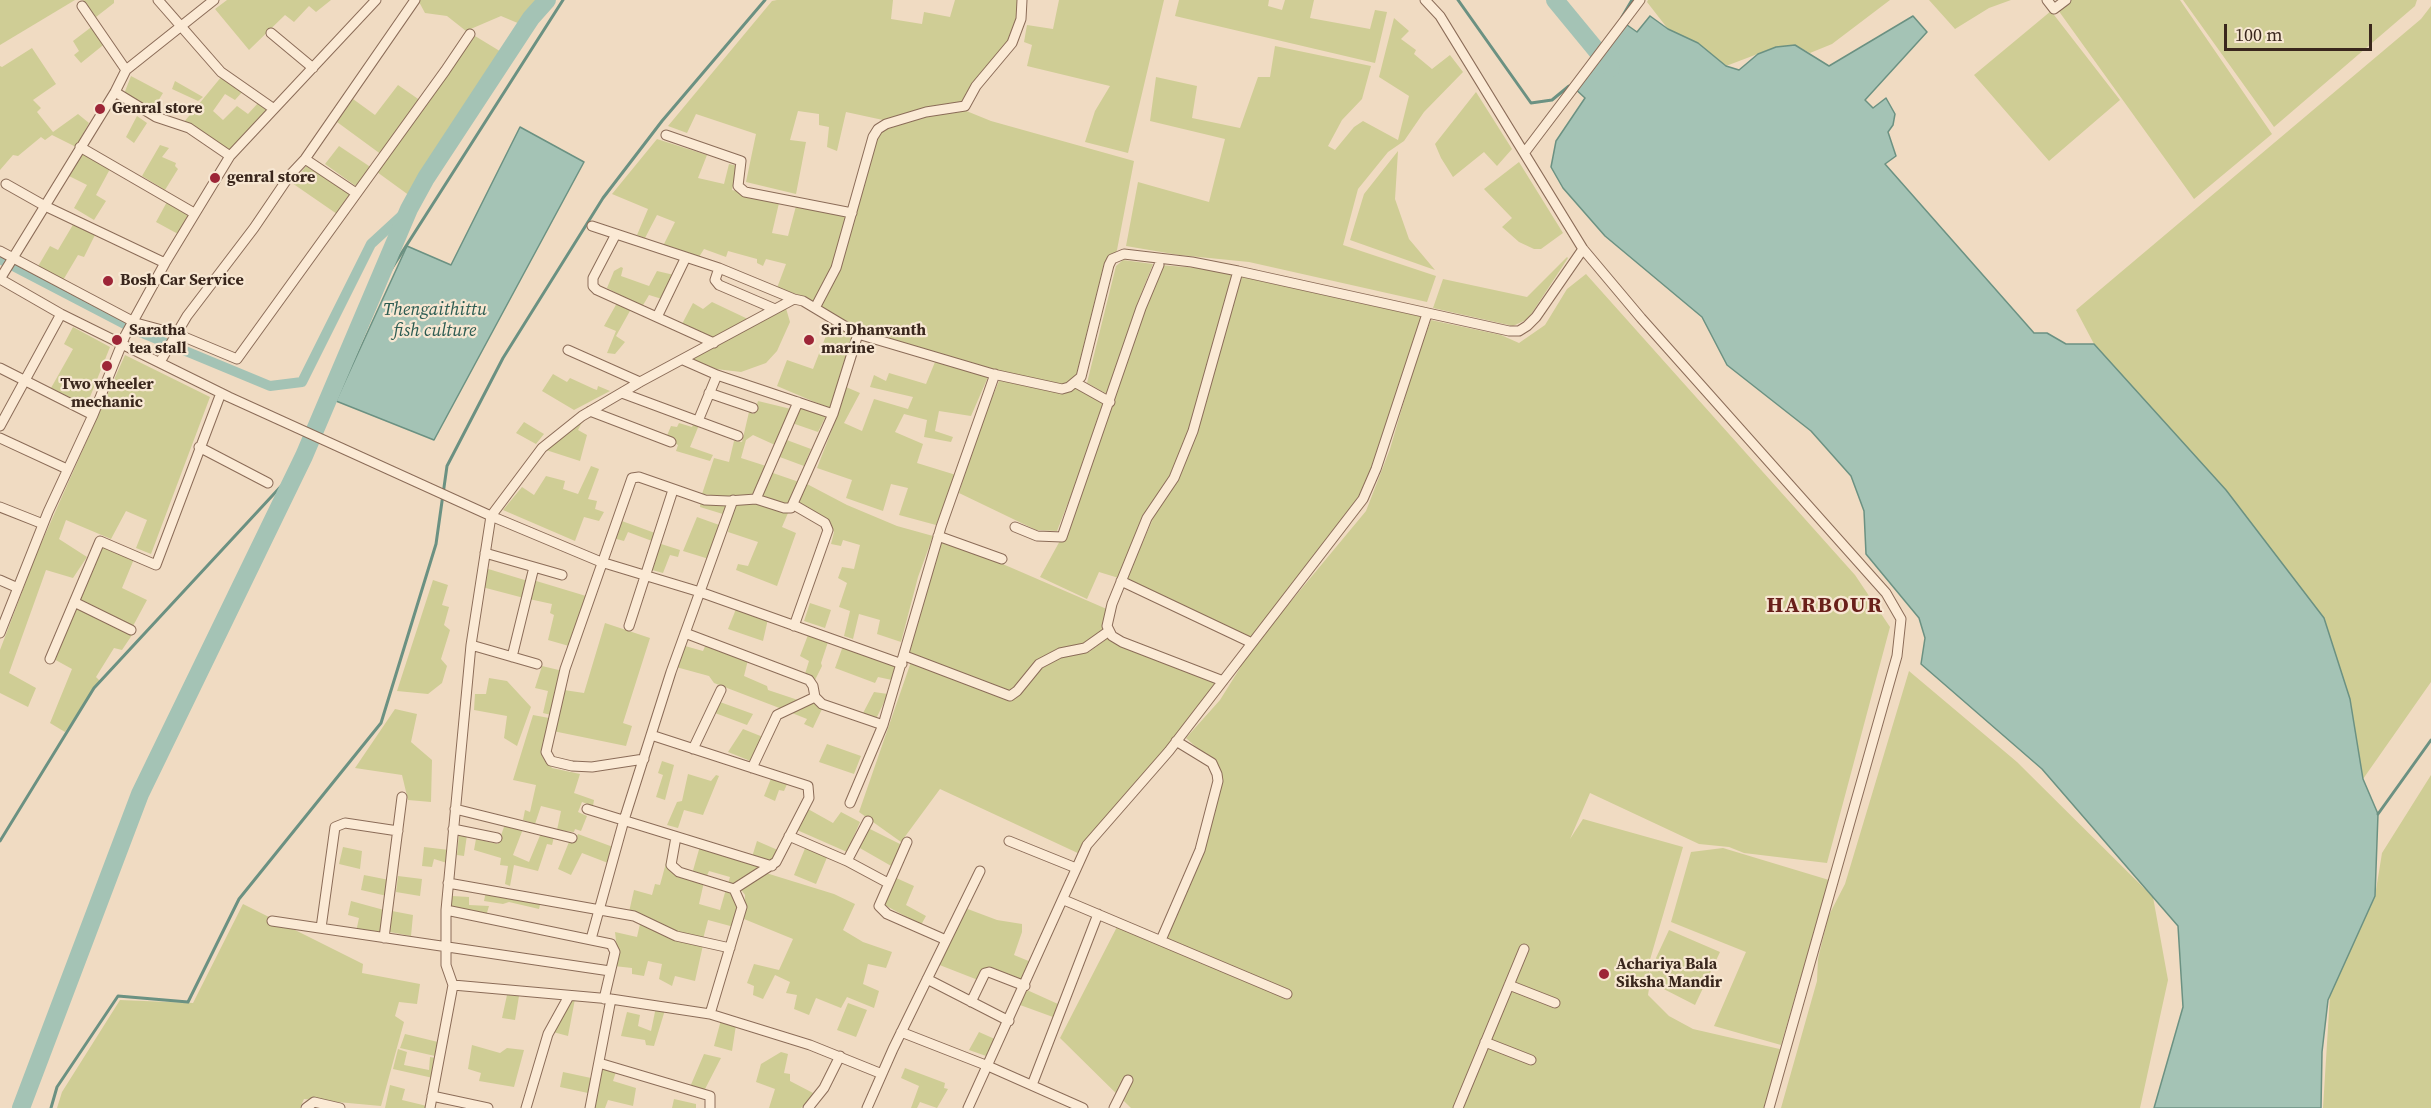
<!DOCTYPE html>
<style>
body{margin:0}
#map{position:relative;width:2431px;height:1108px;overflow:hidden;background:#f0dbc2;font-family:"Source Serif 4",serif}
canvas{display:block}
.scale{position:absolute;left:2224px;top:24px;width:148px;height:27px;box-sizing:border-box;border:3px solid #3a271d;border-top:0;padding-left:8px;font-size:18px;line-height:21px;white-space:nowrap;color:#3a271d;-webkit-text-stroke:4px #f7e7d2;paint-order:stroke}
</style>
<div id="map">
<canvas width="2431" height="1108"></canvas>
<div class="scale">100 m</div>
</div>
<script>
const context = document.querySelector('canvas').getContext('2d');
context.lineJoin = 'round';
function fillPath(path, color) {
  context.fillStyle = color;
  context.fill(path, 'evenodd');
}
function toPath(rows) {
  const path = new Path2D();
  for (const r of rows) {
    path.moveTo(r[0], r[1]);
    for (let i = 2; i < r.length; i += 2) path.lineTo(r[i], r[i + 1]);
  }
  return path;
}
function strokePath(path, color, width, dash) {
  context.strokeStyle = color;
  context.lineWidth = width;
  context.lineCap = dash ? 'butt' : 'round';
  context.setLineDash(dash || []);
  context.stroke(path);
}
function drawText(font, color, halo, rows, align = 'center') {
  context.font = font + ' "Source Serif 4",serif';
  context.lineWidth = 4.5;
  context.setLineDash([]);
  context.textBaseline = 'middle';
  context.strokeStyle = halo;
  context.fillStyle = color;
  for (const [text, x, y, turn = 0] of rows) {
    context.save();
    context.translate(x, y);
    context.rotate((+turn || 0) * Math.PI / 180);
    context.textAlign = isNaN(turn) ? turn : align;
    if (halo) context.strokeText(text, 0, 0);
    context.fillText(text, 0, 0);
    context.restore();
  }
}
fillPath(toPath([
 [0,0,75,0,0,45],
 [83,0,114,0,114,3,96,17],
 [227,0,331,0,316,12,309,6,294,22,285,15,249,50,215,9],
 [418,0,544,0,520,24,501,16,466,31,447,16,425,13],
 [777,0,893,0,891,19,922,24,924,12,950,17,955,0,1019,0,1015,29,1006,45,962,103,951,106,933,106,883,120,846,112,837,151,827,147,829,127,819,125,819,114,798,111,790,140,806,142,796,194,746,182,756,134,696,114,687,133,668,126,772,1],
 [1059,0,1164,0,1128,153,1085,142,1095,111,1110,86,1027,66,1032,45,1024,42,1027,25,1053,29],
 [1179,0,1269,0,1268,6,1282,10,1285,0,1314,0,1310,18,1370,29,1375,10,1387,12,1375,63,1175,16],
 [1648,0,1890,0,1832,44,1810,53,1795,45,1776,47,1726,66,1710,53,1668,29,1647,2],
 [1929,0,2011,0,1989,8,1955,29],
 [2071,0,2180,0,2272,134,2194,199,2058,10],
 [2183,0,2417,0,2415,6,2274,127],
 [2431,6,2431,682,2363,779,2350,699,2094,344,2076,310,2421,19],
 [2051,11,2120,100,2049,161,1974,75],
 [1394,18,1409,31,1401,39,1416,50,1414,54,1432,69,1450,55,1463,72,1424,112,1404,141,1388,152,1358,189,1343,245,1436,276,1427,302,1249,262,1179,255,1126,246,1138,182,1209,202,1225,139,1150,121,1156,77,1197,86,1192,118,1240,128,1258,77,1270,77,1275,46,1371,66,1362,99,1342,120,1328,146,1335,150,1354,127,1363,121,1398,140,1409,96,1379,77],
 [94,25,107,42,81,63,74,55,79,51,73,41],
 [475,36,503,53,410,196,377,172],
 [32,48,56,84,33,100,41,108,37,112,53,132,78,114,89,123,76,147,52,135,45,140,41,137,18,156,13,155,0,170,0,66,2,67],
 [131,76,163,93,152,111,124,94],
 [222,76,243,91,235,100,225,94,213,111,223,120,237,106,248,114,259,102,270,109,230,151,184,122],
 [175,81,203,97,198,101,172,89],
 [398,85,421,101,382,155,337,122,353,99,375,115],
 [1476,92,1512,149,1497,166,1484,152,1453,177,1441,158,1435,144],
 [959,108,991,121,1134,161,1117,250,1109,265,1083,370,1062,389,858,334,815,308,836,268,873,137,898,120],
 [137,116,147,123,134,143,126,137],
 [657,139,707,155,698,178,724,184,729,164,738,166,732,190,779,203,772,233,788,236,796,206,847,217,832,270,813,302,803,296,777,288,786,264,766,259,763,266,757,263,757,259,728,251,726,257,704,249,699,257,663,246,675,222,657,215,645,238,637,235,648,209,612,194],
 [160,145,169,148,162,157,176,163,175,166,178,169,165,190,142,176],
 [339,146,372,168,357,187,325,164],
 [1398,151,1395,199,1409,239,1435,270,1350,240,1364,194],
 [84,152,110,169,96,195,106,201,94,220,74,208,87,185,69,176],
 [1519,162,1563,233,1541,249,1534,249,1519,242,1502,227,1512,218,1484,189],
 [308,164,351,194,337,214,292,183],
 [168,200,191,213,178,234,156,222],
 [74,223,96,233,84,257,78,255,62,282,37,268,50,246,58,250],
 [1567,257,1568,258,1528,319,1513,326,1433,308,1443,279,1527,297],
 [1123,260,1153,264,1139,299,1109,395,1087,383,1116,266],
 [1159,265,1238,271,1427,314,1363,499,1252,643,1125,581,1154,517,1122,579,1099,572,1087,599,1040,577,1062,537],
 [621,267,623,268,621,276,649,286,657,271,674,275,662,299,649,295,642,307,607,288,614,271],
 [1586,274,1855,575,1890,627,1827,863,1744,853,1729,847,1699,844,1590,793,1570,839,1583,819,1683,847,1649,963,1649,973,1669,930,1720,952,1695,1005,1650,982,1648,995,1669,1016,1693,1029,1784,1050,1769,1108,1131,1108,1060,1038,1119,923,1160,940,1200,850,1218,767,1186,738,1220,700,1240,668,1246,652,1263,635,1366,511,1390,449,1416,360,1431,320,1501,335,1519,343,1545,325,1567,289],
 [712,302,750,320,714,339,682,324,693,303,703,309],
 [617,303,631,309,616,336,625,342,615,354,607,353,616,331,604,326],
 [785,305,790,322,777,351,766,363,741,372,716,369,691,359],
 [831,323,854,335,831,409,777,386,787,360,813,369],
 [73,327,110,347,86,407,51,388,73,349,64,344],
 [125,355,210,397,151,554,136,548,147,520,126,511,111,539,66,520,59,539,87,557,73,578,46,570,9,673,36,688,28,707,0,693,0,650,36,555],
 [935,362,988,377,971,416,939,411,935,431,953,437,951,442,924,437,927,420,904,414,895,432,923,444,917,463,956,475,936,525,899,515,908,488,891,484,883,511,846,498,852,480,817,468,838,414,846,387,860,393,844,423,862,431,874,399,908,409,913,397,870,387,874,375,886,381,889,373,926,384],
 [553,374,567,382,570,378,594,389,597,390,598,386,610,391,574,410,542,391],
 [999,381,1076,386,1107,404,1057,531,1036,530,959,493,976,436],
 [758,401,791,409,775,445,753,435,746,440,741,458,766,466,752,495,728,497,702,494,714,458,729,462,734,441,742,442,749,412,754,414],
 [800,405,827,414,818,432,792,423],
 [578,421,582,422,578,430,587,435,580,461,546,450],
 [524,422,544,434,536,444,516,433],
 [679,423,692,427,694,423,699,425,690,447,713,455,710,461,676,451,678,445,666,438,671,426,677,427],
 [784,439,811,449,804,466,777,456],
 [591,466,599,469,588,499,597,501,595,509,604,512,599,521,584,517,575,541,503,510,522,487,534,495,546,476,565,481,563,489,578,494],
 [770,472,799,482,789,506,759,496],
 [807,484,847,505,897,526,933,536,918,577,901,642,877,634,880,620,859,614,853,639,844,636,850,611,839,607,847,583,838,578,842,567,854,569,860,545,843,540,841,546,831,544,834,532,830,522,798,503],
 [701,500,730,503,726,515,700,507],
 [735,504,755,504,788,513,782,527,796,533,777,586,736,570,738,564,748,566,758,542,728,532],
 [697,517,722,526,709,559,683,551],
 [619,520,655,533,652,541,628,532,624,541,613,538],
 [938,536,1109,610,1107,626,1092,645,1061,653,1089,652,1108,638,1223,681,1082,855,940,789,901,842,859,812,912,659,905,656],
 [658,543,680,550,678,557,670,555,663,573,652,570],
 [101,544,134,559,122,588,147,600,133,626,136,629,122,650,114,648,96,677,100,681,65,732,50,723,72,669,52,658],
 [485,568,528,581,524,598,482,587],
 [433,580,448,585,442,605,449,607,444,625,450,630,441,659,447,666,442,683,428,694,397,691],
 [533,580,586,596,569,646,548,640,554,615,550,613,552,604,529,599],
 [810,603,831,610,825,628,804,621],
 [736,609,768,619,763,641,728,629],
 [605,623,650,638,623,723,632,726,626,746,553,731,564,690,584,693],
 [808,635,828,642,821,663,822,666,815,680,804,677,809,661,800,656],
 [706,644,748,660,744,676,767,686,768,690,801,701,782,709,714,683,709,676,676,667,685,646,703,651],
 [843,646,899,665,892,680,878,677,875,683,835,668],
 [542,666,563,671,551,715,543,713,548,691,535,688],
 [1909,671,2017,762,2153,897,2168,980,2140,1108,1781,1108,1817,981,1818,959,1828,917,1845,884],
 [489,678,507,681,531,707,517,746,504,738,507,716,474,710,475,694,486,694],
 [874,692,888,694,876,719,862,715],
 [720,702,753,714,747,725,715,713],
 [814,702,823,707,813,728,804,724,807,719,787,711],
 [395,709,417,714,411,742,432,760,431,802,408,800,402,775,355,768],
 [533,715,549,718,544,739,542,756,552,768,580,774,574,793,594,800,593,806,582,802,578,812,587,816,581,831,575,829,574,832,557,830,561,811,541,806,535,824,523,820,525,810,530,812,536,785,513,780],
 [743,729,763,737,753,762,728,752],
 [827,744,861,756,854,774,819,762],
 [662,761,674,765,665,800,656,797,663,775,658,773],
 [688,774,711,781,716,775,719,776,703,815,684,810,678,828,667,825,677,802,682,801],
 [2431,775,2431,1108,2323,1108,2330,995,2375,896,2382,853],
 [772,776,788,782,784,791,779,790,775,801,764,796],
 [808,809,833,823,841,812,860,822,847,852,797,830],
 [505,824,523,829,513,855,529,862,541,833,554,837,552,845,547,844,538,871,514,865,510,886,505,884,508,866,500,865,501,858,474,850,476,839,498,844],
 [868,828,902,845,893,867,858,847],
 [578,834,613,847,608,863,582,853,571,875,558,869,569,842,574,842],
 [459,835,467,835,464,856,457,855],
 [757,841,780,851,772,864,752,857],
 [700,846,767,867,735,886,728,884,730,877,709,871,706,878,692,874],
 [806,846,828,855,816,884,794,875],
 [343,847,362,851,360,869,339,864],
 [424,847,449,850,447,863,434,859,432,867,422,866],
 [1723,848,1829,880,1781,1045,1714,1026,1746,952,1671,922,1691,852],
 [666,863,679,875,704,882,699,904,720,910,726,889,735,896,740,909,734,927,708,920,703,939,672,933,629,912,634,890,652,895,655,884,660,885],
 [766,873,834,894,855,904,843,930,863,942,892,952,886,968,868,964,863,984,879,991,874,1008,847,997,841,1008,816,998,809,1015,794,1009,797,995,786,993,790,982,775,975,763,999,753,995,754,986,747,983,754,964,779,970,793,939,744,919,745,895,740,888],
 [364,875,389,880,387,896,361,890],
 [398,876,422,879,420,896,396,892],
 [894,877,914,886,906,905,926,916,921,925,883,904],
 [486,891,541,901,539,909,509,902,503,904,484,901],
 [452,896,469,897,469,905,489,906,486,916,450,909],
 [351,901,384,910,382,935,356,932,359,918,348,915],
 [243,904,363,964,362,973,420,984,417,1004,399,1002,395,1016,404,1022,381,1106,304,1099,300,1108,57,1108,62,1092,120,1000,193,1003],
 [965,908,997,920,1022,924,1022,932,1014,955,1031,962,1024,984,984,968,978,980,937,964],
 [392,911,413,915,411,936,390,932],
 [640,924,703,945,695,981,675,976,672,986,659,979,662,964,648,961,644,976,632,974,632,968,614,966,617,949,615,932,637,937],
 [1027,990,1058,1004,1053,1017,1020,1005],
 [507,995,519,996,515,1020,502,1018],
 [570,998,575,999,568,1036,553,1032],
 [848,1003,867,1010,856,1037,837,1030],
 [656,1007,665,1010,654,1046,646,1045,645,1040,621,1036,627,1012,640,1015,638,1026,651,1031],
 [721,1020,736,1025,732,1051,714,1046],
 [979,1032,997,1040,989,1057,969,1050],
 [405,1034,438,1042,435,1056,400,1048],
 [472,1045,500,1053,507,1048,524,1050,514,1087,479,1081,481,1073,468,1069],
 [398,1049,407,1052,404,1065,429,1070,430,1057,436,1058,433,1078,393,1069],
 [781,1052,788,1054,784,1073,790,1074,790,1081,815,1094,801,1108,769,1108,775,1089,756,1082,761,1064],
 [704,1054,721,1058,704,1091,690,1087],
 [603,1068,616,1072,613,1081,636,1088,633,1106,608,1100,605,1108,594,1108],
 [905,1068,945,1083,944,1088,948,1089,937,1108,920,1102,917,1108,911,1108,919,1086,901,1078],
 [563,1072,591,1078,588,1093,560,1087],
 [390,1085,405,1089,402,1100,427,1106,426,1108,385,1108],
 [674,1099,696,1104,696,1108,672,1108]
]), '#cfcd95');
const water = toPath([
 [1650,16,1668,29,1698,43,1726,66,1739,70,1758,54,1776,47,1795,45,1829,66,1913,16,1927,32,1865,100,1873,108,1886,98,1895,114,1893,125,1888,132,1896,156,1885,164,2034,333,2047,333,2066,344,2094,344,2226,490,2324,618,2350,699,2363,779,2378,814,2375,896,2328,1000,2322,1052,2321,1108,2154,1108,2183,1007,2178,926,2042,769,1921,664,1925,638,1919,618,1866,554,1864,511,1851,476,1811,431,1727,365,1702,317,1605,236,1563,188,1551,167,1556,141,1585,98,1571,85,1620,20,1637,32,1650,16],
 [520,127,584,162,434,440,336,401,407,246,451,265,520,127]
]);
fillPath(water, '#a4c3b5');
strokePath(water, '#6b9182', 1.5);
strokePath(toPath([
 [1458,0,1531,103,1552,100,1569,86],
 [1622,17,1632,0],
 [2378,814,2431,740],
 [0,841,94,688,310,455,385,279,563,0],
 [51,1108,57,1087,118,996,188,1002,239,899,381,723,436,544,447,466,503,358,603,198,662,121,765,0]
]), '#6b9182', 3);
strokePath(toPath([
 [0,259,142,333,270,386,302,382,371,244,409,209]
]), '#a4c3b5', 10);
strokePath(toPath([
 [1555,0,1611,68],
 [21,1108,140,794,304,456,409,209,426,178,531,18,547,0]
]), '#a4c3b5', 18);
const street = toPath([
 [158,0,221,72,274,109],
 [1425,0,1440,16,1583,249,1641,318,1886,593,1901,619,1897,656,1769,1108],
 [2047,0,2054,9,2066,0],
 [82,6,126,70],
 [271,33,313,68],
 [115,92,156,117,189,128,230,156],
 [666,135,741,161,738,186,745,192,852,213],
 [80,147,194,213],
 [1525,152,1640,0],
 [305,159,356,193],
 [6,184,45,206,165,263],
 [592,226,719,268,794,299],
 [616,234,593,278,593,286,597,290,714,343],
 [0,251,136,323,177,334,237,359,445,71,470,34],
 [719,268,715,280,719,285,775,309],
 [0,279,61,314,229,397,491,516,601,562,700,592,902,664],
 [0,279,115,92,126,70,214,0],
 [815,308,836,268,873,137,878,129,886,124,926,112,965,106,976,86,1012,43,1021,19,1022,0],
 [657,317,686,257],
 [568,350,640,382],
 [683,360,717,375,833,414],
 [160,362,187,316,254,228,290,175,305,159,415,0],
 [0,368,93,415],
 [1076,383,1110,402],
 [622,393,738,436],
 [709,393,753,408],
 [590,411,671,442],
 [698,421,717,375],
 [0,426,61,314],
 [0,438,67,469],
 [199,447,268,483],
 [756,499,798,402],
 [0,507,43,524],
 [1015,527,1037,536,1062,537,1141,308,1159,265],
 [938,536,1002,559],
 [485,553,562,575],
 [0,580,18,588],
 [1121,581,1252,643],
 [74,602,131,630],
 [629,626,673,490],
 [794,626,828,530,825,523,794,505],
 [0,633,48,512,93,415,125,336,165,263,230,156,376,0],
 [685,633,809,680,813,686,815,697,822,704,883,725],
 [471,645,537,664],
 [905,656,1010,696,1017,691,1039,664,1060,653,1085,648,1109,631],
 [512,657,534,567],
 [50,659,100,541,156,565,221,393],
 [1223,681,1122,642,1112,636,1107,626,1112,604,1147,518,1174,478,1193,431,1238,271],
 [651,735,808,786,809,798,776,862,734,889],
 [693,749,721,690],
 [644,759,592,767,572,766,551,761,546,752,565,669,632,478,639,477,705,500,728,501,756,499,784,508,791,508,833,414,858,334],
 [752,768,777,715,815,697],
 [850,803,883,725,941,527,995,374],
 [455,809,572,838],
 [587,809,772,866],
 [453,829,497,838],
 [789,836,847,861,888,883],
 [676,837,671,865,679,872,734,889,742,907,710,1014],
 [1009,841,1076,868],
 [907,842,879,906,887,914,946,940],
 [847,861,868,821],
 [448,883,634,916,676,936,730,948],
 [1064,900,1287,994],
 [446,910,611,944,615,952,604,999],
 [272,921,610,971],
 [321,928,335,827,345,823,398,831],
 [384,938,402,797],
 [591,939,624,820,671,672,733,500],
 [1161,940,1200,850,1218,781,1217,774,1212,763,1176,741],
 [927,979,1009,1021],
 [453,985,611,999,710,1014,810,1045,882,1074],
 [1509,985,1555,1003],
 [971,1002,985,973,989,972,1025,986],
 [901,1032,988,1066,1083,1108],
 [1485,1042,1531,1060],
 [599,1063,710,1096,710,1108],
 [1032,1085,1098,914],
 [432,1096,488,1108],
 [306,1108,314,1102,340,1108],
 [430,1108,453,985,446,965,446,910,471,645,491,516,542,448,582,416,640,382,794,299,803,301,858,334,993,374,1062,389,1069,387,1081,377,1109,265,1112,259,1124,254,1192,262,1238,271,1509,331,1519,331,1527,326,1536,317,1583,249],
 [526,1108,548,1034,569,996],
 [590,1108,611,999],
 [808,1108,824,1088,840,1056],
 [867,1108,893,1049,980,871],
 [968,1108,1087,845,1169,751,1363,499,1376,469,1427,314],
 [1114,1108,1128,1080],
 [1458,1108,1524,949]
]);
strokePath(street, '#8b6c58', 11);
strokePath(street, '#fbead5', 9);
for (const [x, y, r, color] of [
 [100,109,6,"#9d2537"],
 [215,178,6,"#9d2537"],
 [108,281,6,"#9d2537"],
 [117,340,6,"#9d2537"],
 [809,340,6,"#9d2537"],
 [107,366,6,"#9d2537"],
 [1604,974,6,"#9d2537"]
]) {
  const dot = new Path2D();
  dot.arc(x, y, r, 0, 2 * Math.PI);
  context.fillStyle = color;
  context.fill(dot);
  strokePath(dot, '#f7e7d2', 2);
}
drawText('bold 16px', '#3a271d', '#f7e7d2', [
 ["Genral store",112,109],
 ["genral store",227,178],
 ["Bosh Car Service",120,281],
 ["Saratha",129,331],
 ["tea stall",129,349],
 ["Sri Dhanvanth",821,331],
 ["marine",821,349],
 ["Two wheeler",107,385,"center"],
 ["mechanic",107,403,"center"],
 ["Achariya Bala",1616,965],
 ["Siksha Mandir",1616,983]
], 'left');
drawText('italic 18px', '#2b5b51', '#f7e7d2', [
 ["Thengaithittu",435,310],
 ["fish culture",435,331]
]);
context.letterSpacing = '1.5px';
drawText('bold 22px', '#691f1a', '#f7e7d2', [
 ["HARBOUR",1825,606]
]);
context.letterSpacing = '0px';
</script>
